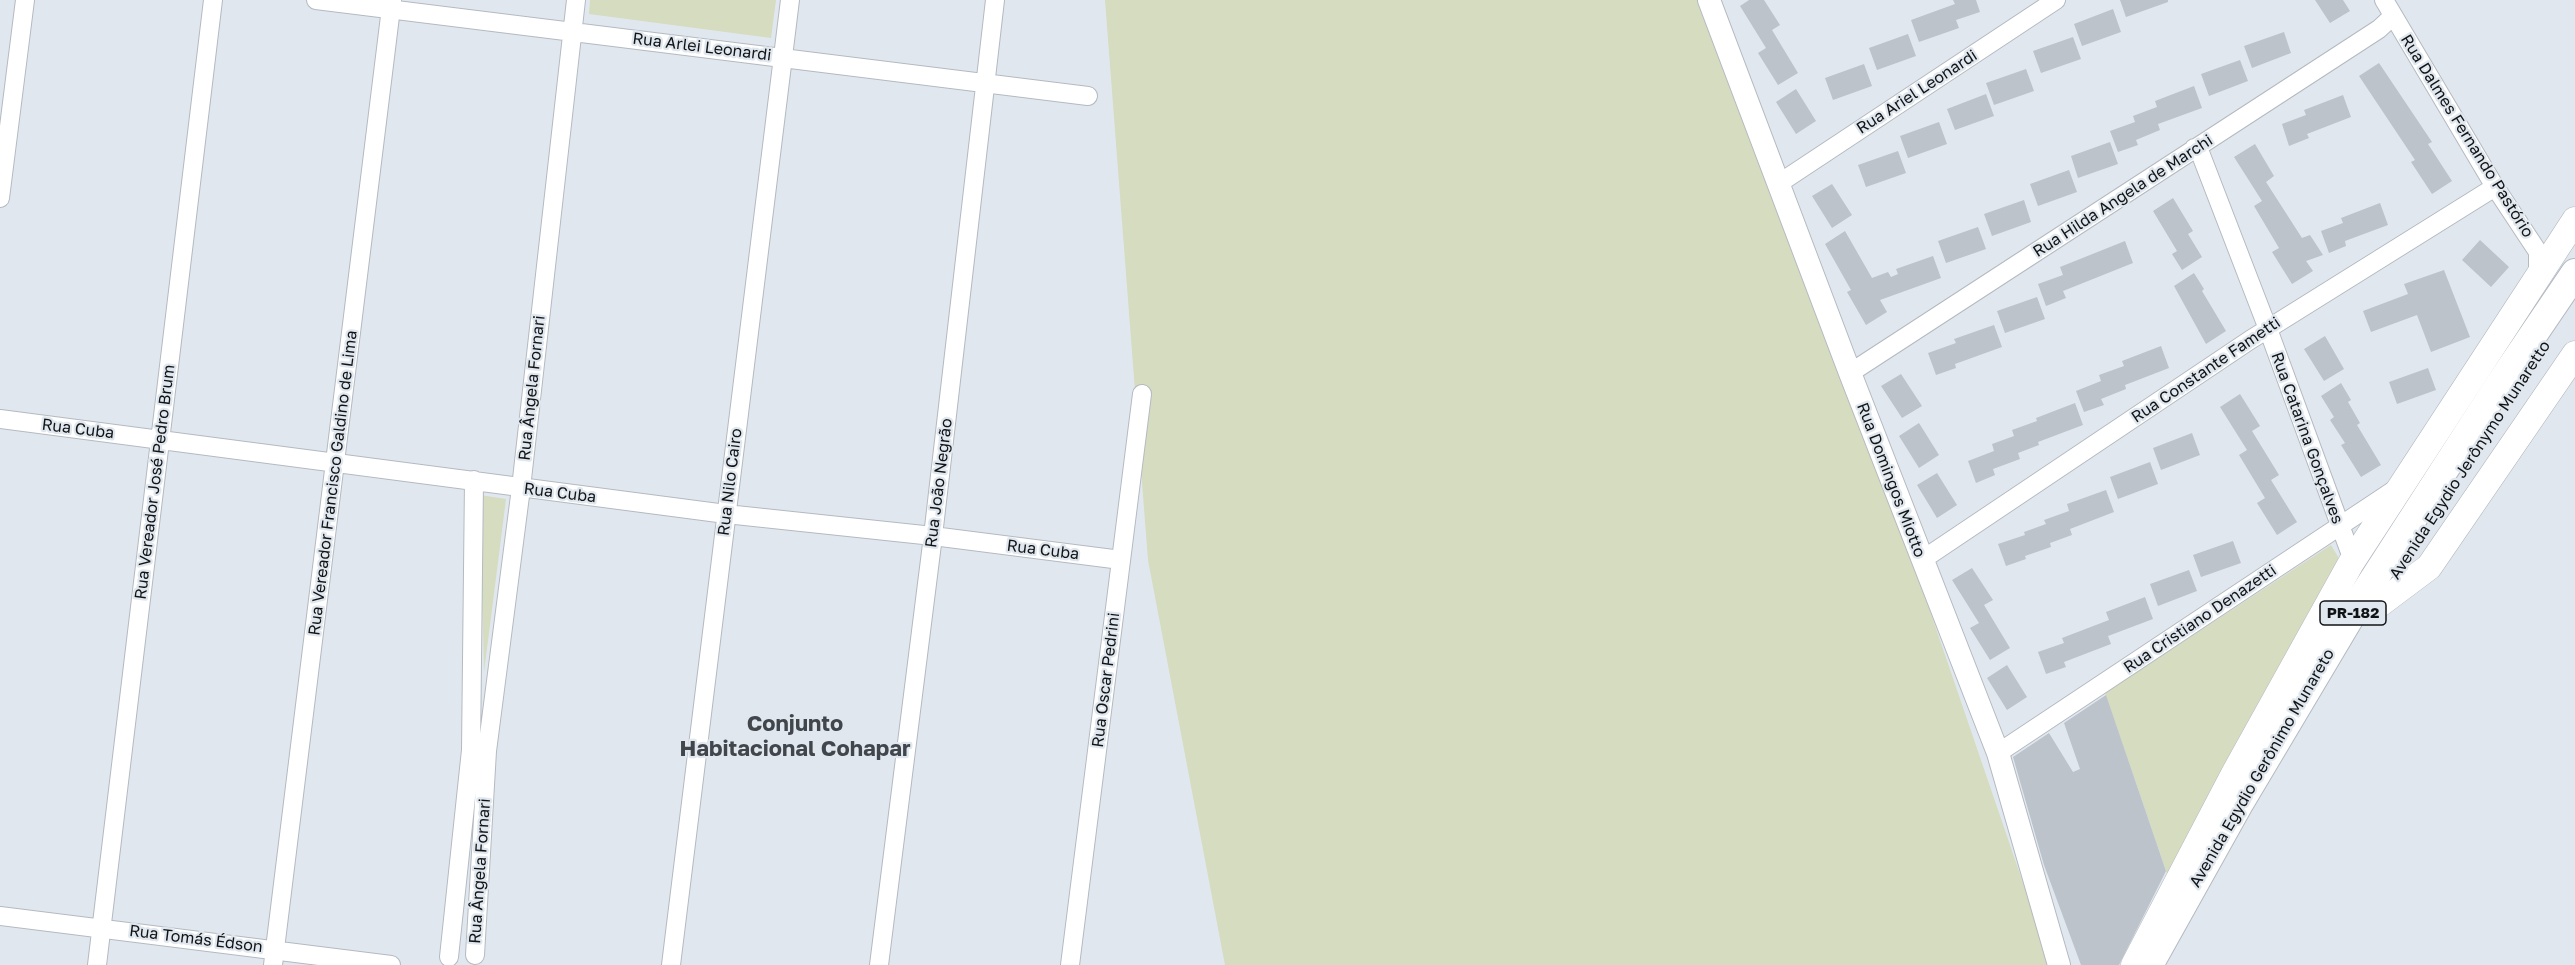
<!DOCTYPE html>
<meta charset="utf-8">
<style>
body{margin:0}
canvas{display:block;background:#e0e7ee}
</style>
<canvas width="2575" height="965"></canvas>
<script>
const context = document.querySelector('canvas').getContext('2d');
context.lineJoin = 'round';
function fillPath(path, color) {
  context.fillStyle = color;
  context.fill(path, 'evenodd');
}
function toPath(rows) {
  const path = new Path2D();
  for (const r of rows) {
    path.moveTo(r[0], r[1]);
    for (let i = 2; i < r.length; i += 2) path.lineTo(r[i], r[i + 1]);
  }
  return path;
}
function strokePath(path, color, width, dash) {
  context.strokeStyle = color;
  context.lineWidth = width;
  context.lineCap = dash ? 'butt' : 'round';
  context.setLineDash(dash || []);
  context.stroke(path);
}
function drawText(font, color, halo, rows, align = 'center') {
  context.font = font + ' "Golos Text",sans-serif';
  context.lineWidth = 4.5;
  context.setLineDash([]);
  context.textBaseline = 'middle';
  context.strokeStyle = halo;
  context.fillStyle = color;
  for (const [text, x, y, turn = 0] of rows) {
    context.save();
    context.translate(x, y);
    context.rotate((+turn || 0) * Math.PI / 180);
    context.textAlign = isNaN(turn) ? turn : align;
    if (halo) context.strokeText(text, 0, 0);
    context.fillText(text, 0, 0);
    context.restore();
  }
}
fillPath(toPath([
 [590,0,776,0,771,38,589,14],
 [1105,0,1707,0,1849,374,2051,965,1225,965,1148,560],
 [480,495,506,499,484,672],
 [2331,545,2344,567,2171,885,2105,693]
]), '#d6dcbf');
fillPath(toPath([
 [1749,0,1764,0,1780,25,1772,30,1798,73,1778,85,1758,53,1766,48,1740,6],
 [1953,0,1976,0,1980,12,1956,20,1959,28,1919,42,1911,20,1955,4],
 [2120,0,2168,0,2168,2,2126,17],
 [2315,0,2343,0,2350,11,2330,23],
 [2113,9,2121,32,2082,46,2074,24],
 [2284,32,2291,53,2252,68,2244,46],
 [1908,34,1916,56,1877,70,1869,48],
 [2073,37,2081,59,2041,73,2033,51],
 [2240,60,2248,81,2209,96,2201,74],
 [2379,63,2432,142,2428,144,2452,181,2432,194,2411,162,2415,160,2359,76],
 [1864,64,1872,86,1833,100,1825,78],
 [2026,69,2034,91,1994,105,1986,83],
 [2194,86,2202,108,2158,124,2160,130,2136,140,2138,145,2118,152,2110,131,2135,122,2133,116,2157,107,2155,101],
 [1796,89,1816,121,1796,134,1776,102],
 [1986,94,1994,116,1955,130,1947,109],
 [2343,95,2351,117,2307,134,2309,138,2289,146,2282,124,2306,115,2304,110],
 [1939,122,1947,144,1908,158,1900,136],
 [2110,142,2118,164,2078,178,2071,156],
 [2255,144,2274,176,2266,182,2302,238,2310,235,2323,255,2306,261,2313,271,2292,284,2272,252,2279,248,2254,206,2262,201,2234,157],
 [1898,151,1906,173,1866,187,1858,165],
 [2069,170,2077,192,2038,206,2030,184],
 [1832,184,1852,215,1832,228,1812,196],
 [2173,198,2193,231,2188,234,2202,257,2182,270,2172,254,2177,251,2153,211],
 [2024,200,2031,222,1992,236,1984,214],
 [2380,203,2388,225,2345,241,2346,246,2329,253,2321,231,2343,223,2341,218],
 [1978,227,1986,249,1946,263,1938,241],
 [1845,231,1872,278,1888,272,1891,277,1898,274,1896,269,1933,256,1941,278,1880,300,1887,312,1866,325,1847,292,1851,290,1825,244],
 [2480,240,2509,267,2491,287,2462,260],
 [2125,241,2133,263,2063,291,2066,298,2046,306,2038,284,2063,275,2060,267],
 [2444,270,2470,337,2431,352,2417,315,2371,332,2363,311,2408,294,2404,284],
 [2194,273,2204,289,2202,291,2226,331,2206,344,2174,286],
 [2037,297,2045,319,2005,333,1997,311],
 [1994,325,2002,347,1955,364,1956,368,1936,375,1928,353,1956,343,1954,339],
 [2325,336,2344,369,2324,381,2304,349],
 [2161,346,2169,368,2125,385,2126,389,2101,399,2104,405,2084,412,2076,391,2101,381,2099,375,2124,366,2122,361],
 [2428,368,2436,390,2397,404,2389,382],
 [1901,374,1922,406,1902,418,1881,386],
 [2341,383,2351,400,2348,402,2360,423,2357,425,2381,465,2361,477,2341,445,2345,443,2330,420,2334,417,2321,396],
 [2240,394,2260,426,2252,431,2279,475,2271,480,2297,522,2277,535,2257,503,2265,498,2239,455,2247,450,2220,407],
 [2075,403,2083,425,2038,442,2039,445,2018,453,2020,459,1993,469,1995,475,1976,483,1968,461,1994,451,1992,444,2014,436,2012,430,2037,421,2036,418],
 [1919,423,1939,455,1919,468,1899,436],
 [2192,433,2200,455,2161,470,2153,448],
 [2150,462,2158,484,2118,499,2110,477],
 [1937,473,1957,505,1937,518,1917,485],
 [2106,490,2114,512,2070,529,2072,535,2050,543,2051,547,2025,556,2026,559,2006,566,1998,544,2025,535,2024,532,2046,524,2044,520,2069,511,2067,504],
 [2233,541,2241,563,2201,577,2193,555],
 [1972,568,1993,600,1984,605,2010,648,1990,660,1970,628,1979,623,1952,580],
 [2189,570,2197,591,2158,606,2150,584],
 [2145,597,2153,619,2108,636,2111,644,2064,662,2066,667,2046,674,2038,652,2064,643,2062,638,2109,620,2106,612],
 [2007,665,2027,697,2007,710,1987,678],
 [2106,695,2166,871,2119,965,2081,965,2044,865,2013,757,2049,733,2073,772,2080,769,2064,723]
]), '#bcc3ca');
const minor = toPath([
 [316,0,1088,96],
 [2384,0,2495,187,2538,252,2538,276],
 [2194,148,2201,155,2268,329,2351,555,2351,563],
 [1778,184,2056,0],
 [0,198,25,0],
 [1850,373,2379,29,2393,16],
 [0,419,726,514,933,536,1121,560],
 [1922,560,2250,340,2495,187],
 [1998,753,2394,490],
 [0,916,391,965],
 [475,955,487,751,521,488,576,0],
 [449,957,471,750,474,480],
 [97,965,213,0],
 [273,965,392,0],
 [671,965,790,0],
 [879,965,933,536,995,0],
 [1070,965,1142,394]
]);
const tertiary = toPath([
 [1709,0,1850,373,1998,753,2059,965]
]);
const secondary = toPath([
 [2373,609,2429,567,2575,354],
 [2134,965,2235,772,2351,563,2575,220]
]);
const primary = toPath([
 [2149,965,2240,802,2359,602,2499,385,2575,273]
]);
strokePath(minor, '#b4bac1', 20);
strokePath(tertiary, '#b4bac1', 24);
strokePath(secondary, '#b4bac1', 27);
strokePath(primary, '#b4bac1', 30);
strokePath(minor, '#fff', 18);
strokePath(tertiary, '#fff', 22);
strokePath(secondary, '#fff', 26);
strokePath(primary, '#fff', 28);
for (const [x, y, w] of [
 [2353,613,66]
]) {
  const box = new Path2D();
  box.roundRect(x - w / 2, y - 12, w, 24, 4.5);
  context.fillStyle = '#e0e7ee';
  context.fill(box);
  strokePath(box, '#111416', 1.5);
}
drawText('bold 15px', '#111416', null, [
 ["PR-182",2353,613]
]);
drawText('16px', '#111416', '#e0e7ee', [
 ["Rua Arlei Leonardi",702,47,7],
 ["Rua Ariel Leonardi",1917,92,-33],
 ["Rua Dalmes Fernando Pastório",2467,136,58],
 ["Rua Hilda Angela de Marchi",2123,196,-33],
 ["Rua Constante Fametti",2206,370,-34],
 ["Rua Ângela Fornari",532,388,-84],
 ["Rua Cuba",78,429,7],
 ["Rua Catarina Gonçalves",2307,438,70],
 ["Avenida Egydio Jerônymo Munaretto",2470,460,-57],
 ["Rua Domingos Miotto",1891,480,69],
 ["Rua Vereador José Pedro Brum",155,482,-83],
 ["Rua Nilo Cairo",730,482,-83],
 ["Rua Vereador Francisco Galdino de Lima",333,483,-83],
 ["Rua João Negrão",939,483,-83],
 ["Rua Cuba",560,493,7],
 ["Rua Cuba",1043,550,7],
 ["Rua Cristiano Denazetti",2200,619,-34],
 ["Rua Oscar Pedrini",1106,680,-83],
 ["Avenida Egydio Gerônimo Munareto",2262,768,-60],
 ["Rua Ângela Fornari",480,871,-86],
 ["Rua Tomás Édson",196,939,7]
]);
drawText('bold 22px', '#41464c', '#e0e7ee', [
 ["Conjunto",795,724],
 ["Habitacional Cohapar",795,749]
]);
</script>
